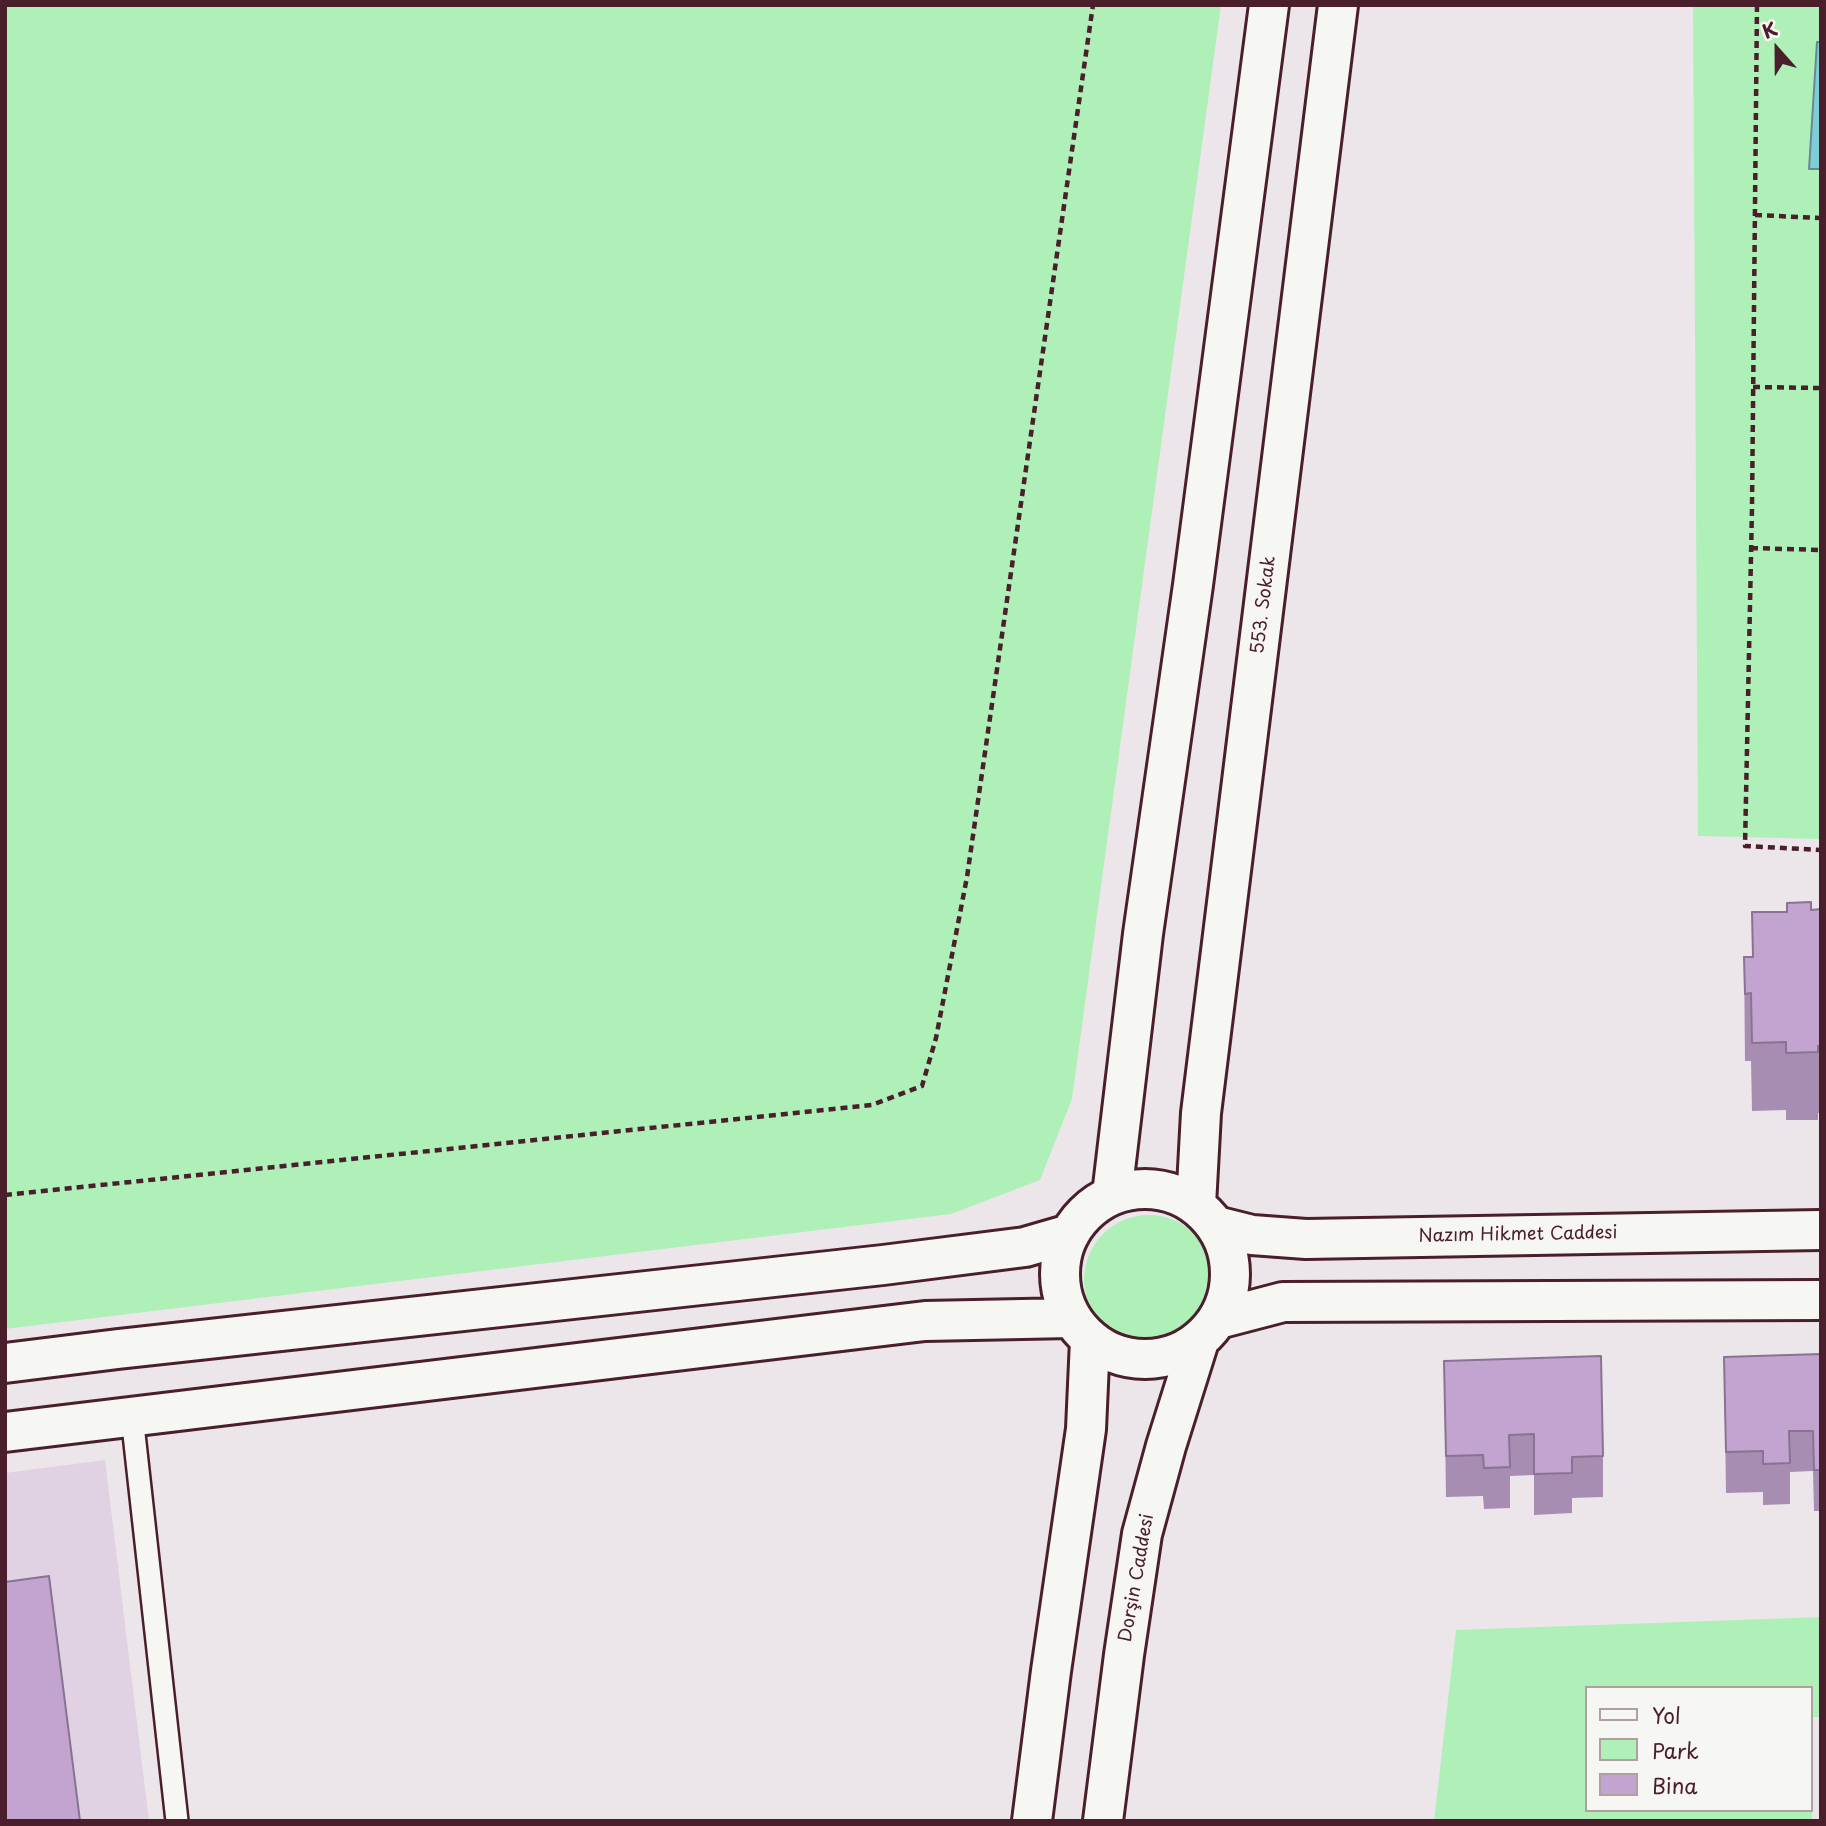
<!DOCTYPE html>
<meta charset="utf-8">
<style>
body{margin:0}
#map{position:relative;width:1826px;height:1826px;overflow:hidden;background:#ece6eb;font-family:"Playpen Sans",sans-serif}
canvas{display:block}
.frame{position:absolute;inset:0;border:7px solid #4a1f2b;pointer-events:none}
.legend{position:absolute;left:1585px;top:1686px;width:228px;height:126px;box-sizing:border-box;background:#f6f6f2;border:2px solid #b1a0a2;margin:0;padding:9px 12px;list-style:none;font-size:21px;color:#4a1f2b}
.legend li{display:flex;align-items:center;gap:14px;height:35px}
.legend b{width:35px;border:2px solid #b1a0a2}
.north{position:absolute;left:1742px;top:14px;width:70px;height:70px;-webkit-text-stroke:5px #f6f6f2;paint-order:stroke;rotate:339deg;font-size:19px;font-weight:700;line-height:28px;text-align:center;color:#4a1f2b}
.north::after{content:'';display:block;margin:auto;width:24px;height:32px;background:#4a1f2b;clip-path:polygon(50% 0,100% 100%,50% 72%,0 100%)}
</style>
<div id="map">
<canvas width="1826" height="1826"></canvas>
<div class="frame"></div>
<ul class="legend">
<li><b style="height:9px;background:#f6f6f2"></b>Yol</li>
<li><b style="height:19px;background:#aff0b9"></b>Park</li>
<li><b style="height:19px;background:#c3a4d0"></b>Bina</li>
</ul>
<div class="north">K</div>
</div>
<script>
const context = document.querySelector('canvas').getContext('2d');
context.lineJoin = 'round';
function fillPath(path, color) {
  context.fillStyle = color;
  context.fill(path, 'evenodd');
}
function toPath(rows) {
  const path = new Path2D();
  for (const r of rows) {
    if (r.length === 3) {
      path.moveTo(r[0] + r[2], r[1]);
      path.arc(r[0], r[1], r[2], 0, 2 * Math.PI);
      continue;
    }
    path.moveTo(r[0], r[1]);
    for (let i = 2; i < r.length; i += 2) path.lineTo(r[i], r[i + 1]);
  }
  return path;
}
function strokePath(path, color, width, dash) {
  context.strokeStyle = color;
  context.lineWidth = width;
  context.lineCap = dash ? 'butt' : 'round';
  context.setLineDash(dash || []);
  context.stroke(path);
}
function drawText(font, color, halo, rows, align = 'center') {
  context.font = font + ' "Playpen Sans",sans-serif';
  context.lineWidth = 6;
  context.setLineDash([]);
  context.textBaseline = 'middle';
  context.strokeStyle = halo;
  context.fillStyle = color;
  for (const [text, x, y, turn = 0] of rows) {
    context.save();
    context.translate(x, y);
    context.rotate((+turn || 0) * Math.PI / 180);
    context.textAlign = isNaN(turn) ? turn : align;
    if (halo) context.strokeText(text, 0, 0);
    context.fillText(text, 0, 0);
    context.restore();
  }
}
fillPath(toPath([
 [105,1460,149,1821,5,1821,5,1473]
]), '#e0d2e3');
fillPath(toPath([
 [5,5,1221,5,1072,1099,1040,1180,951,1214,5,1329],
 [1693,5,1821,5,1821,839,1698,836],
 [1149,1280,65],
 [1821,1617,1821,1717,1810,1717,1810,1688,1586,1688,1586,1810,1810,1810,1810,1745,1812,1821,1434,1821,1456,1630]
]), '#aff0b9');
const water = toPath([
 [1817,42,1821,42,1821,169,1809,169,1817,42]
]);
fillPath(water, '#7eced8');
strokePath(water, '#698893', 2);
const service = toPath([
 [132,1416,177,1821]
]);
const secondary = toPath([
 [1145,1274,85],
 [1112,1195,1143,934,1193,585,1269,5],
 [1196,1205,1201,1113,1338,5],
 [1216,1226,1252,1235,1306,1239,1821,1230],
 [1218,1319,1283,1302,1821,1300],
 [5,1363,118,1349,883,1265,1025,1247,1070,1234],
 [5,1432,925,1321,1071,1318],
 [1032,1821,1051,1671,1086,1429,1090,1340],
 [1103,1821,1124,1655,1142,1534,1166,1446,1199,1341]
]);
strokePath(service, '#4a1f2b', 26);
strokePath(secondary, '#4a1f2b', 44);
strokePath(toPath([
 [1757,5,1752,508,1745,846,1821,850],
 [1755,215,1821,218],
 [1753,387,1821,388],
 [1751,548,1821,550],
 [5,1195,872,1105,922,1086,936,1038,967,877,1093,5]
]), '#4a1f2b', 4.5, [7, 5]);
strokePath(service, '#f6f6f2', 21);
strokePath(secondary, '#f6f6f2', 38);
fillPath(toPath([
 [1821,909,1821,1113,1818,1113,1818,1120,1786,1120,1786,1110,1752,1111,1751,1061,1745,1061,1744,957,1752,957,1787,912],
 [1821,1354,1821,1511,1814,1511,1813,1471,1790,1472,1790,1504,1763,1505,1763,1492,1726,1493,1724,1357],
 [1444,1361,1603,1456,1603,1497,1572,1498,1572,1513,1534,1515,1534,1475,1510,1476,1510,1508,1484,1509,1483,1496,1446,1497]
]), '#a88db3');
const building = toPath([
 [1811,902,1811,910,1821,909,1821,1045,1818,1046,1818,1052,1786,1053,1786,1042,1752,1043,1751,993,1745,994,1744,957,1753,957,1752,912,1787,912,1787,903,1811,902],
 [1821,1354,1821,1470,1814,1470,1813,1431,1789,1431,1790,1463,1763,1464,1763,1451,1726,1452,1724,1357,1821,1354],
 [1601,1356,1603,1456,1572,1457,1572,1473,1534,1474,1534,1434,1509,1435,1510,1467,1484,1468,1483,1455,1446,1456,1444,1361,1601,1356],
 [49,1576,80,1821,5,1821,5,1582,49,1576]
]);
fillPath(building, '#c3a4d0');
strokePath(building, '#887392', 2);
drawText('18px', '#4a1f2b', '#f6f6f2', [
 ["553. Sokak",1264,605,-83],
 ["Nazım Hikmet Caddesi",1518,1235,-1],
 ["Dorşin Caddesi",1137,1578,-80]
]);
</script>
